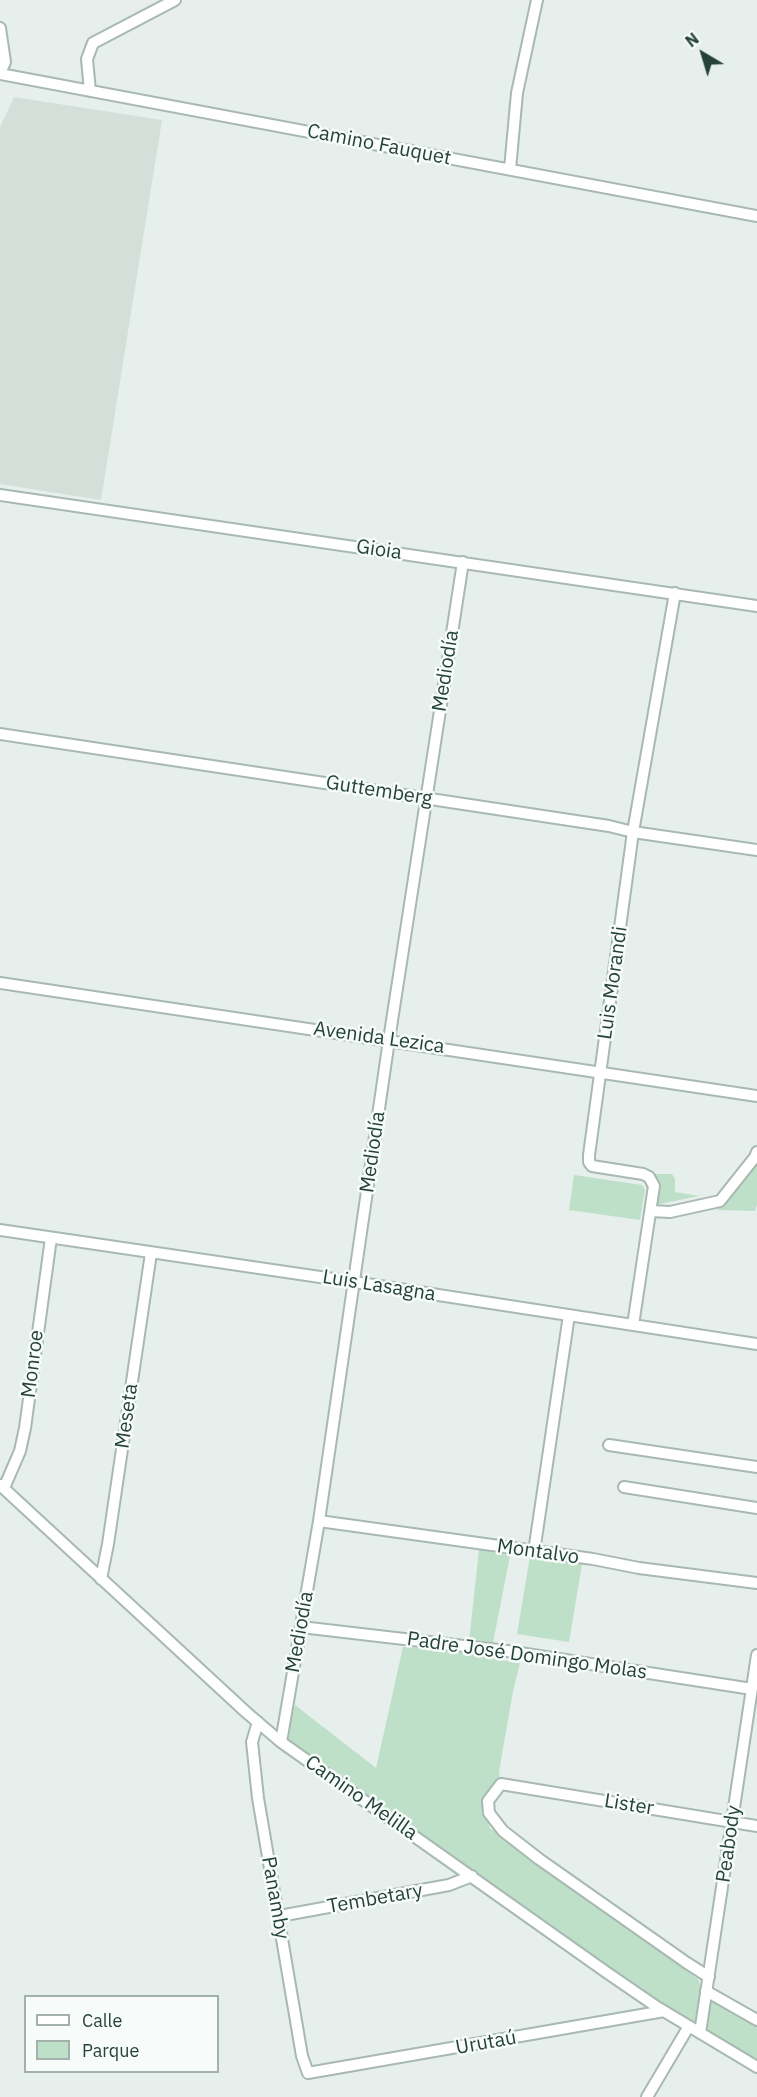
<!DOCTYPE html>
<meta charset="utf-8">
<style>
body{margin:0}
#map{position:relative;width:757px;height:2097px;overflow:hidden;background:#e6efeb;font-family:"IBM Plex Sans",sans-serif}
canvas{display:block}
.legend{position:absolute;left:24px;top:1995px;width:195px;height:78px;box-sizing:border-box;background:#f7fbf9;border:2px solid #a3b1ad;margin:0;padding:8px 10px;list-style:none;font-size:18px;color:#24423a}
.legend li{display:flex;align-items:center;gap:12px;height:30px}
.legend b{width:30px;border:2px solid #a3b1ad}
.north{position:absolute;left:673px;top:24px;width:60px;height:60px;-webkit-text-stroke:4px #f7fbf9;paint-order:stroke;rotate:322deg;font-size:16px;font-weight:700;line-height:24px;text-align:center;color:#24423a}
.north::after{content:'';display:block;margin:auto;width:21px;height:27px;background:#24423a;clip-path:polygon(50% 0,100% 100%,50% 72%,0 100%)}
</style>
<div id="map">
<canvas width="757" height="2097"></canvas>
<ul class="legend">
<li><b style="height:8px;background:#fff"></b>Calle</li>
<li><b style="height:16px;background:#bfe0c8"></b>Parque</li>
</ul>
<div class="north">N</div>
</div>
<script>
const context = document.querySelector('canvas').getContext('2d');
context.lineJoin = 'round';
function fillPath(path, color) {
  context.fillStyle = color;
  context.fill(path, 'evenodd');
}
function toPath(rows) {
  const path = new Path2D();
  for (const r of rows) {
    path.moveTo(r[0], r[1]);
    for (let i = 2; i < r.length; i += 2) path.lineTo(r[i], r[i + 1]);
  }
  return path;
}
function strokePath(path, color, width, dash) {
  context.strokeStyle = color;
  context.lineWidth = width;
  context.lineCap = dash ? 'butt' : 'round';
  context.setLineDash(dash || []);
  context.stroke(path);
}
function drawText(font, color, halo, rows, align = 'center') {
  context.font = font + ' "IBM Plex Sans",sans-serif';
  context.lineWidth = 5;
  context.setLineDash([]);
  context.textBaseline = 'middle';
  context.strokeStyle = halo;
  context.fillStyle = color;
  for (const [text, x, y, turn = 0] of rows) {
    context.save();
    context.translate(x, y);
    context.rotate((+turn || 0) * Math.PI / 180);
    context.textAlign = isNaN(turn) ? turn : align;
    if (halo) context.strokeText(text, 0, 0);
    context.fillText(text, 0, 0);
    context.restore();
  }
}
fillPath(toPath([
 [14,97,162,120,101,500,0,484,0,127]
]), '#d4dfda');
fillPath(toPath([
 [757,1163,757,1205,755,1211,717,1210,755,1164],
 [654,1174,672,1174,675,1179,675,1192,699,1196,655,1205],
 [574,1175,642,1185,645,1190,640,1220,569,1210],
 [479,1550,511,1551,490,1658,520,1663,513,1691,499,1772,500,1781,485,1809,486,1818,490,1828,698,1979,701,1987,695,2022,692,2023,636,1991,289,1742,287,1738,287,1731,295,1705,376,1768,403,1647,468,1650],
 [530,1556,582,1564,569,1642,517,1634],
 [712,2001,715,2001,757,2025,757,2065,707,2034,710,2004]
]), '#bfe0c8');
const minor = toPath([
 [0,28,5,62,0,73],
 [0,74,757,216],
 [90,91,87,59,93,43,175,0],
 [510,169,517,93,537,0],
 [0,495,757,606],
 [0,734,609,826,633,832,757,850],
 [0,983,757,1096],
 [651,1211,670,1212,720,1201,755,1157,757,1152],
 [0,1230,354,1282,757,1344],
 [633,1325,654,1186,649,1177,643,1174,592,1166,589,1162,589,1155,633,832,675,593],
 [609,1445,757,1467],
 [0,1485,247,1713,281,1742,606,1972,657,2007,757,2067],
 [624,1487,757,1508],
 [4,1488,20,1451,25,1428,51,1238],
 [319,1521,593,1559,639,1568,757,1583],
 [534,1552,569,1315],
 [101,1579,108,1544,151,1253],
 [301,1627,507,1651,752,1689],
 [258,1722,252,1742,258,1798,302,2056,308,2073,664,2011],
 [281,1742,319,1521,389,1040,463,562],
 [278,1919,285,1915,449,1885,472,1876],
 [709,1977,687,1963,539,1859,503,1831,489,1813,488,1801,501,1784,757,1826],
 [706,1991,757,2020],
 [700,2033,757,1655],
 [647,2097,689,2026]
]);
strokePath(minor, '#a8b8b2', 14);
strokePath(minor, '#fff', 10);
drawText('20px', '#24423a', '#f7fbf9', [
 ["Camino Fauquet",379,145,11],
 ["Gioia",379,550,8],
 ["Mediodía",446,671,-81],
 ["Guttemberg",379,791,9],
 ["Luis Morandi",613,983,-82],
 ["Avenida Lezica",379,1038,8],
 ["Mediodía",373,1152,-82],
 ["Luis Lasagna",379,1286,9],
 ["Monroe",33,1364,-83],
 ["Meseta",127,1416,-82],
 ["Montalvo",538,1552,8],
 ["Mediodía",300,1632,-80],
 ["Padre José Domingo Molas",527,1656,8],
 ["Camino Melilla",361,1798,35],
 ["Lister",629,1805,9],
 ["Peabody",729,1844,-82],
 ["Panamby",275,1898,80],
 ["Tembetary",375,1899,-10],
 ["Urutaú",486,2043,-10]
]);
</script>
